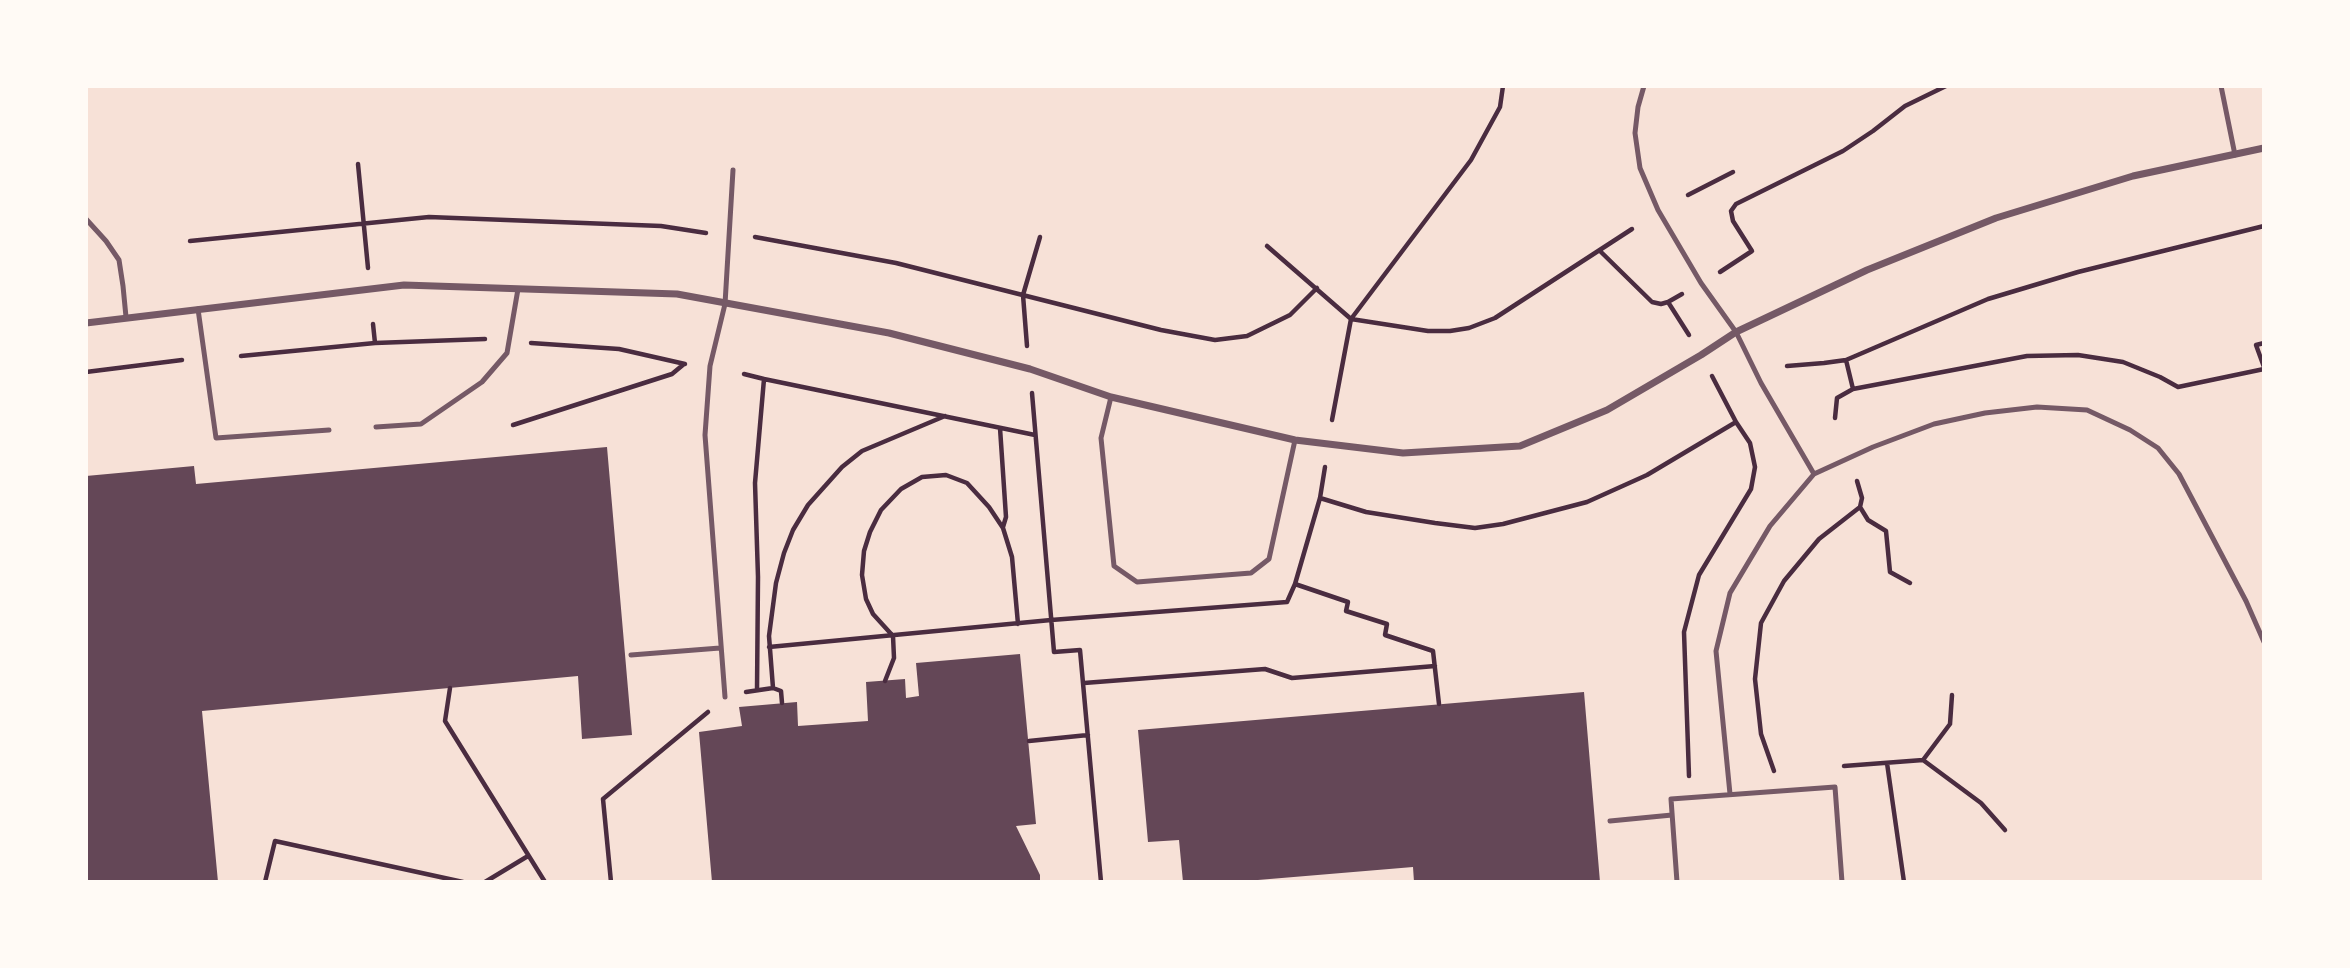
<!DOCTYPE html>
<style>
body{margin:0}
#map{position:relative;width:2350px;height:968px;overflow:hidden;background:#f7e1d7;font-family:"DM Sans",sans-serif}
canvas{display:block}
.frame{position:absolute;inset:0;border:88px solid #fffaf5;pointer-events:none}
</style>
<div id="map">
<canvas width="2350" height="968"></canvas>
<div class="frame"></div>
</div>
<script>
const context = document.querySelector('canvas').getContext('2d');
context.lineJoin = 'round';
function fillPath(path, color) {
  context.fillStyle = color;
  context.fill(path, 'evenodd');
}
function toPath(rows) {
  const path = new Path2D();
  for (const r of rows) {
    path.moveTo(r[0], r[1]);
    for (let i = 2; i < r.length; i += 2) path.lineTo(r[i], r[i + 1]);
  }
  return path;
}
function strokePath(path, color, width, dash) {
  context.strokeStyle = color;
  context.lineWidth = width;
  context.lineCap = dash ? 'butt' : 'round';
  context.setLineDash(dash || []);
  context.stroke(path);
}
fillPath(toPath([
 [607,447,632,735,582,739,578,676,202,711,218,882,86,882,86,476,194,466,196,484],
 [1020,654,1036,824,1016,826,1040,875,1040,882,712,882,699,732,742,726,739,707,797,702,798,726,868,721,866,682,905,679,906,698,919,696,916,663],
 [1584,692,1600,882,1414,882,1413,867,1234,882,1183,882,1179,840,1148,842,1138,730]
]), '#644757');
strokePath(toPath([
 [358,164,368,268],
 [1688,195,1733,172],
 [755,237,896,263,1161,330,1215,340,1247,336,1290,315,1317,288],
 [190,241,429,217,661,226,706,233],
 [1267,246,1351,319,1428,331,1450,331,1469,328,1495,318,1632,229],
 [1600,251,1652,302,1661,304,1668,302],
 [1720,272,1752,251,1733,221,1731,211,1736,204,1843,151,1873,131,1905,106,1946,86],
 [1682,294,1668,302,1689,335],
 [373,324,375,343],
 [531,343,619,349,685,364],
 [2264,343,2256,345,2264,367],
 [1027,346,1023,295,1040,237],
 [241,356,375,343,485,339],
 [1846,360,1988,299,2078,272,2264,226],
 [1787,366,1824,363,1846,360,1853,389,1837,398,1835,418],
 [86,372,182,360],
 [744,374,764,379],
 [1712,376,1736,422],
 [1853,389,2027,356,2078,355,2123,362,2160,377,2178,387,2264,369],
 [1032,393,1054,652,1080,650,1101,882],
 [1332,420,1351,319,1471,160,1500,107,1503,86],
 [513,425,672,374,684,364],
 [1000,428,1006,517,1003,527],
 [1320,498,1366,512,1435,523,1475,528,1503,524,1587,502,1647,475,1736,422,1750,443,1755,467,1751,489,1699,575,1684,632,1689,776],
 [1860,507,1868,520,1886,531,1890,572,1910,583],
 [1295,584,1348,602,1346,611,1387,624,1385,635,1433,651,1439,704],
 [769,647,1051,620,1287,602,1295,584,1320,498,1325,467],
 [885,681,894,658,893,636,873,614,866,599,862,575,864,551,870,532,881,510,901,489,922,477,946,475,967,483,989,507,1003,528,1012,557,1018,624],
 [1084,683,1265,669,1292,678,1435,666],
 [450,688,445,721,545,882],
 [773,688,781,691,782,703],
 [757,690,758,577,755,483,764,379,1035,435],
 [746,692,773,688,769,636,776,583,784,553,793,530,808,505,842,467,862,451,945,416],
 [1029,741,1088,735],
 [1923,760,1981,803,2005,830],
 [1887,763,1904,882],
 [1844,766,1923,760,1950,724,1952,695],
 [1774,771,1761,734,1755,679,1761,623,1784,581,1819,539,1860,507,1862,498,1857,481],
 [265,882,275,841,463,882],
 [485,882,528,856],
 [611,882,603,799,708,712]
]), '#4a2c40', 4.5);
strokePath(toPath([
 [1644,86,1638,107,1635,133,1640,168,1658,210,1701,283,1736,332,1761,383,1814,474],
 [2221,86,2235,155],
 [86,219,106,241,119,260,123,286,126,317],
 [198,309,216,438,329,430],
 [1111,397,1101,438,1114,566,1137,582,1251,573,1269,559,1295,440],
 [376,427,421,424,482,382,507,353,518,289],
 [631,655,720,648],
 [725,697,705,435,710,366,725,304,733,170],
 [1730,794,1716,651,1730,593,1770,526,1814,474,1873,447,1934,424,1985,413,2037,407,2087,410,2130,430,2158,448,2179,474,2246,601,2264,642],
 [1610,821,1672,815],
 [1677,882,1671,799,1835,787,1842,882]
]), '#755966', 5);
strokePath(toPath([
 [86,323,404,285,677,294,889,333,1030,369,1111,397,1295,440,1403,453,1520,446,1607,410,1701,355,1736,332,1867,270,1996,218,2133,176,2264,148]
]), '#755966', 7);
</script>
